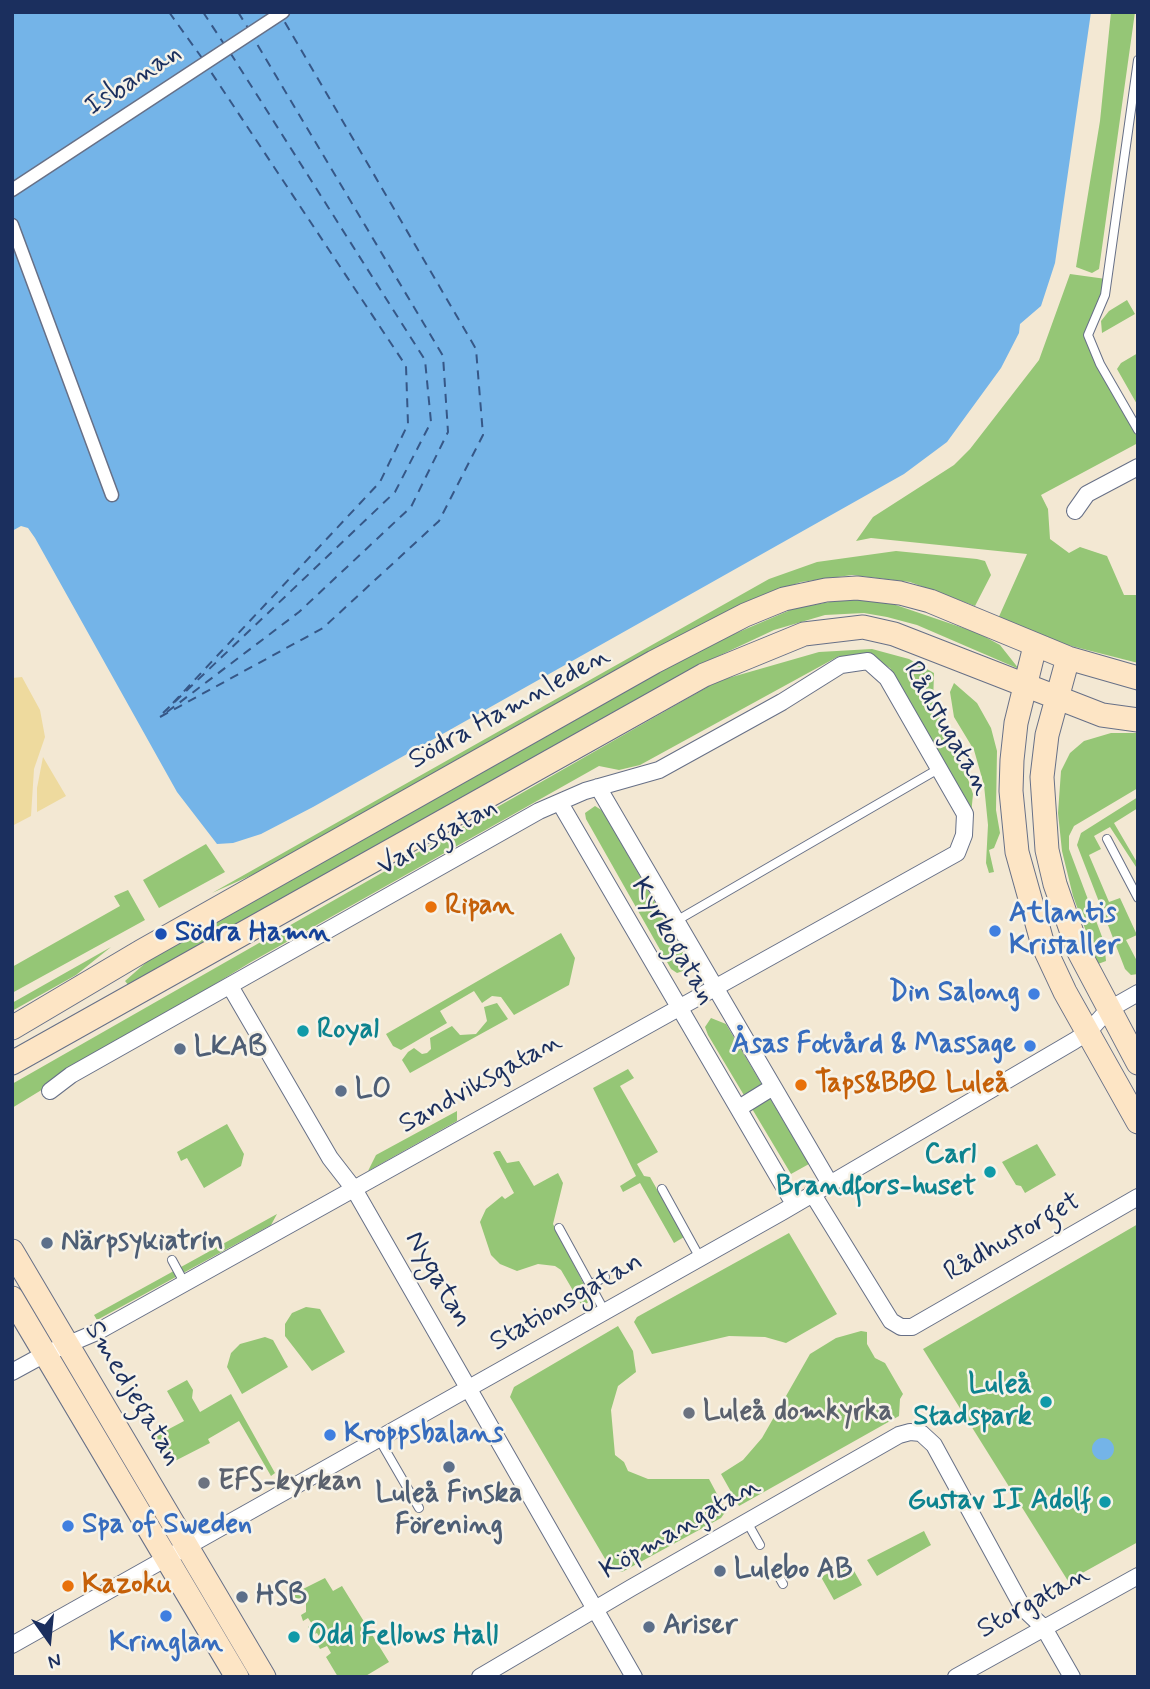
<!DOCTYPE html>
<meta charset="utf-8">
<style>
body{margin:0}
#map{position:relative;width:1150px;height:1689px;overflow:hidden;background:#f3e8d3;font-family:Mynerve,sans-serif}
canvas{display:block}
.frame{position:absolute;inset:0;border:14px solid #1b2f5e;pointer-events:none}
.north{position:absolute;left:14px;top:1605px;width:70px;height:70px;-webkit-text-stroke:5px #f7f3e8;paint-order:stroke;rotate:165deg;font-size:19px;font-weight:700;line-height:28px;text-align:center;color:#1b2f5e}
.north::after{content:'';display:block;margin:auto;width:24px;height:32px;background:#1b2f5e;clip-path:polygon(50% 0,100% 100%,50% 72%,0 100%)}
</style>
<div id="map">
<canvas width="1150" height="1689"></canvas>
<div class="frame"></div>
<div class="north">N</div>
</div>
<script>
const context = document.querySelector('canvas').getContext('2d');
context.lineJoin = 'round';
function fillPath(path, color) {
  context.fillStyle = color;
  context.fill(path, 'evenodd');
}
function toPath(rows) {
  const path = new Path2D();
  for (const r of rows) {
    if (r.length === 3) {
      path.moveTo(r[0] + r[2], r[1]);
      path.arc(r[0], r[1], r[2], 0, 2 * Math.PI);
      continue;
    }
    path.moveTo(r[0], r[1]);
    for (let i = 2; i < r.length; i += 2) path.lineTo(r[i], r[i + 1]);
  }
  return path;
}
function strokePath(path, color, width, dash) {
  context.strokeStyle = color;
  context.lineWidth = width;
  context.lineCap = dash ? 'butt' : 'round';
  context.setLineDash(dash || []);
  context.stroke(path);
}
function drawText(font, color, halo, rows, align = 'center') {
  context.font = font + ' Mynerve,sans-serif';
  context.lineWidth = 5;
  context.setLineDash([]);
  context.textBaseline = 'middle';
  context.strokeStyle = halo;
  context.fillStyle = color;
  for (const [text, x, y, turn = 0] of rows) {
    context.save();
    context.translate(x, y);
    context.rotate((+turn || 0) * Math.PI / 180);
    context.textAlign = isNaN(turn) ? turn : align;
    if (halo) context.strokeText(text, 0, 0);
    context.fillText(text, 0, 0);
    context.restore();
  }
}
fillPath(toPath([
 [1111,12,1135,12,1099,269,1092,273,1076,267,1100,121],
 [1070,274,1106,279,1087,337,1138,433,1138,443,1041,495,1048,509,1050,539,1069,553,1080,547,1107,556,1124,595,1138,595,1138,663,1040,638,997,621,1027,554,871,538,856,541,873,517,954,465,970,449,1039,360],
 [1127,300,1135,314,1102,333,1101,321,1109,311],
 [1138,353,1138,406,1117,369,1121,363],
 [896,551,977,559,985,561,991,575,975,606,910,582,852,575,801,582,760,596,654,649,261,871,212,893,769,579,817,562],
 [847,599,890,603,978,633,1000,645,1019,669,917,625,887,617,864,613,825,615,774,630,712,659,130,987,125,981,150,959,706,646,795,608],
 [872,649,909,659,934,673,933,704,964,767,973,794,971,815,890,668,871,656,839,656,640,765,619,770,599,766,251,962,12,1108,12,1084,718,681,819,652],
 [954,683,977,703,991,728,997,751,996,810,1000,833,994,848,989,850,994,872,989,873,986,863,988,825,984,785,974,750,954,717,950,692],
 [1111,733,1138,733,1138,788,1074,826,1069,836,1069,849,1104,942,1106,961,1098,964,1073,896,1062,851,1058,813,1061,771,1070,753,1084,741],
 [1138,797,1138,808,1114,823,1138,864,1138,870,1110,827,1094,836,1101,849,1089,855,1109,902,1120,898,1137,935,1126,940,1138,963,1138,974,1131,975,1125,969,1077,845,1081,833],
 [595,806,603,811,686,957,688,962,683,971,677,973,671,969,586,819,585,813],
 [206,844,225,872,159,908,143,880],
 [128,890,145,920,12,993,12,967,120,906,114,896],
 [561,933,575,958,569,985,514,1015,501,997,492,996,482,1003,474,991,440,1011,447,1023,401,1050,393,1046,386,1034],
 [111,947,76,975,12,1011,12,1003],
 [497,1003,508,1019,410,1073,402,1060,408,1052,414,1048,422,1054,427,1053,431,1049,430,1038,452,1026,460,1035,476,1034,487,1021,484,1007],
 [711,1018,726,1024,809,1164,791,1174,708,1035,705,1027],
 [628,1069,634,1078,620,1086,658,1152,637,1164,644,1176,650,1177,684,1237,674,1243,640,1183,623,1192,620,1186,636,1176,593,1088],
 [457,1111,457,1121,368,1171,376,1155],
 [227,1124,244,1154,241,1166,204,1188,187,1158,181,1161,177,1152],
 [1037,1144,1056,1175,1025,1193,1021,1186,1016,1185,1002,1162],
 [496,1151,500,1151,507,1163,519,1161,534,1186,558,1173,563,1183,553,1224,592,1300,582,1306,561,1270,555,1266,538,1264,517,1271,500,1264,491,1255,480,1222,486,1209,502,1196,505,1199,514,1193,493,1153],
 [277,1214,271,1225,97,1320,94,1315],
 [1138,1224,1138,1542,1068,1581,923,1349],
 [789,1233,837,1314,786,1343,765,1337,729,1336,652,1354,634,1322,637,1317],
 [306,1307,320,1309,345,1352,312,1371,285,1336,285,1324,292,1313],
 [618,1326,633,1351,636,1372,618,1386,611,1410,615,1455,624,1462,628,1471,648,1479,709,1479,726,1511,721,1518,622,1572,611,1569,510,1397,514,1387],
 [861,1331,867,1332,867,1344,875,1358,885,1363,903,1394,900,1399,899,1416,739,1506,721,1474,743,1460,762,1438,810,1354,836,1338],
 [265,1337,273,1340,288,1367,242,1394,227,1367,231,1353,240,1344],
 [187,1380,193,1390,192,1398,200,1412,231,1394,275,1473,271,1476,239,1421,208,1439,210,1443,171,1463,152,1438,184,1421,167,1391],
 [924,1531,931,1545,877,1576,867,1560],
 [849,1562,862,1585,834,1600,821,1577],
 [325,1578,333,1591,342,1586,389,1662,364,1677,338,1677,326,1657,331,1653,327,1646,320,1649,316,1641,320,1638,317,1633,312,1635,308,1627,312,1624,308,1618,303,1621,301,1615,306,1612,306,1602,300,1600,294,1604,289,1596]
]), '#95c676');
fillPath(toPath([
 [22,677,40,710,45,737,34,769,31,816,12,826,12,678],
 [43,757,66,796,37,812,37,788]
]), '#eeda9e');
fillPath(toPath([
 [12,12,1091,12,1055,263,1041,306,1020,324,1019,333,1001,368,947,442,904,474,313,807,261,834,233,843,217,844,177,792,35,538,28,528,21,526,12,531],
 [1103,1449,11]
]), '#74b4e8');
strokePath(toPath([
 [169,12,202,58],
 [203,12,224,44],
 [238,12,248,28],
 [173,703,380,482,408,424,406,366,209,69],
 [167,712,299,612,411,507,448,432,443,356,254,39],
 [163,713,395,492,431,422,425,360,231,54],
 [160,717,323,628,439,521,483,435,476,349,283,19]
]), '#365787', 2, [9, 7]);
const service = toPath([
 [1138,60,1105,295,1088,335,1100,364,1138,430],
 [1107,839,1138,898],
 [676,921,940,768],
 [662,1189,700,1258],
 [559,1228,605,1312],
 [172,1260,185,1284],
 [590,1285,605,1277],
 [379,1439,419,1508],
 [747,1522,760,1545],
 [778,1575,783,1584]
]);
const pedestrian = toPath([
 [12,190,283,12],
 [12,225,112,495]
]);
const minor = toPath([
 [1075,511,1087,494,1138,467],
 [598,787,829,1182],
 [560,803,794,1204],
 [230,986,330,1158,354,1189,634,1677],
 [739,1108,773,1087],
 [812,1193,891,1321,901,1327,912,1327,1138,1197],
 [12,1372,45,1354,97,1332,957,853,964,835,965,814,887,678,868,661,841,665,782,702,659,770,585,791,539,811,71,1075,50,1091],
 [12,1645,782,1212,1074,1041,1088,1032,1108,1010,1138,993],
 [480,1677,631,1588,899,1435,910,1432,921,1433,934,1445,1023,1608,1044,1628,1072,1677],
 [956,1677,1138,1576]
]);
const secondary = toPath([
 [1035,646,1016,723,1012,760,1011,791,1017,852,1043,945,1065,992,1138,1122],
 [1068,658,1047,735,1042,777,1047,850,1055,884,1078,950,1138,1063],
 [12,1028,142,951,654,662,745,615,784,599,826,590,857,588,900,593,930,601,1068,658,1138,678],
 [12,1063,704,675,804,634,863,627,894,634,1102,715,1138,720],
 [12,1251,264,1677],
 [12,1298,237,1677]
]);
strokePath(service, '#677087', 10);
strokePath(pedestrian, '#677087', 15);
strokePath(minor, '#677087', 18);
strokePath(secondary, '#677087', 25);
strokePath(service, '#fff', 8);
strokePath(pedestrian, '#fff', 12);
strokePath(minor, '#fff', 16);
strokePath(secondary, '#fde5c5', 23);
for (const [x, y, r, color] of [
 [431,907,7,"#e8710a"],
 [995,931,7,"#3f7fe0"],
 [161,934,7,"#1a4fb4"],
 [1034,994,7,"#3f7fe0"],
 [303,1031,7,"#0f9aa8"],
 [1030,1046,7,"#3f7fe0"],
 [180,1049,7,"#5c6f8a"],
 [801,1085,7,"#e8710a"],
 [341,1091,7,"#5c6f8a"],
 [990,1172,7,"#0f9aa8"],
 [47,1243,7,"#5c6f8a"],
 [1046,1402,7,"#0f9aa8"],
 [689,1413,7,"#6b7280"],
 [330,1435,7,"#3f7fe0"],
 [449,1467,7,"#5c6f8a"],
 [204,1483,7,"#6b7280"],
 [1105,1502,7,"#0f9aa8"],
 [68,1526,7,"#3f7fe0"],
 [720,1571,7,"#5c6f8a"],
 [68,1586,7,"#e8710a"],
 [242,1597,7,"#5c6f8a"],
 [166,1616,7,"#3f7fe0"],
 [649,1627,7,"#5c6f8a"],
 [294,1637,7,"#0f9aa8"]
]) {
  const dot = new Path2D();
  dot.arc(x, y, r, 0, 2 * Math.PI);
  context.fillStyle = color;
  context.fill(dot);
  strokePath(dot, '#f7f3e8', 2.5);
}
drawText('28px', '#1b2f5e', '#f7f3e8', [
 ["Isbanan",134,81,-33],
 ["Södra Hamnleden",510,709,-29],
 ["Rådstugatan",946,729,60],
 ["Varvsgatan",438,838,-29],
 ["Kyrkogatan",672,942,60],
 ["Sandviksgatan",481,1084,-29],
 ["Rådhustorget",1013,1238,-30],
 ["Nygatan",437,1280,60],
 ["Stationsgatan",567,1303,-30],
 ["Smedjegatan",132,1394,59],
 ["Köpmangatan",681,1529,-30],
 ["Storgatan",1034,1603,-29]
]);
drawText('bold 28px', '#c56008', '#f7f3e8', [
 ["Ripan",445,907],
 ["Taps&BBQ Luleå",815,1085],
 ["Kazoku",82,1586]
], 'left');
drawText('bold 28px', '#366cbe', '#f7f3e8', [
 ["Atlantis",1009,915],
 ["Kristaller",1009,947],
 ["Din Salong",1020,994,"right"],
 ["Åsas Fotvård & Massage",1016,1046,"right"],
 ["Kroppsbalans",344,1435],
 ["Spa of Sweden",82,1526],
 ["Kringlan",166,1644,"center"]
], 'left');
drawText('bold 28px', '#164399', '#f7f3e8', [
 ["Södra Hamn",175,934]
], 'left');
drawText('bold 28px', '#0d838f', '#f7f3e8', [
 ["Royal",317,1031,"left"],
 ["Carl",976,1156],
 ["Brandfors-huset",976,1188],
 ["Luleå",1032,1386],
 ["Stadspark",1032,1418],
 ["Gustav II Adolf",1091,1502],
 ["Odd Fellows Hall",308,1637,"left"]
], 'right');
drawText('bold 28px', '#4e5e75', '#f7f3e8', [
 ["LKAB",194,1049],
 ["LO",355,1091],
 ["Närpsykiatrin",61,1243],
 ["Luleå Finska",449,1495,"center"],
 ["Förening",449,1527,"center"],
 ["Lulebo AB",734,1571],
 ["HSB",256,1597],
 ["Ariser",663,1627]
], 'left');
drawText('bold 28px', '#5b616d', '#f7f3e8', [
 ["Luleå domkyrka",703,1413],
 ["EFS-kyrkan",218,1483]
], 'left');
</script>
